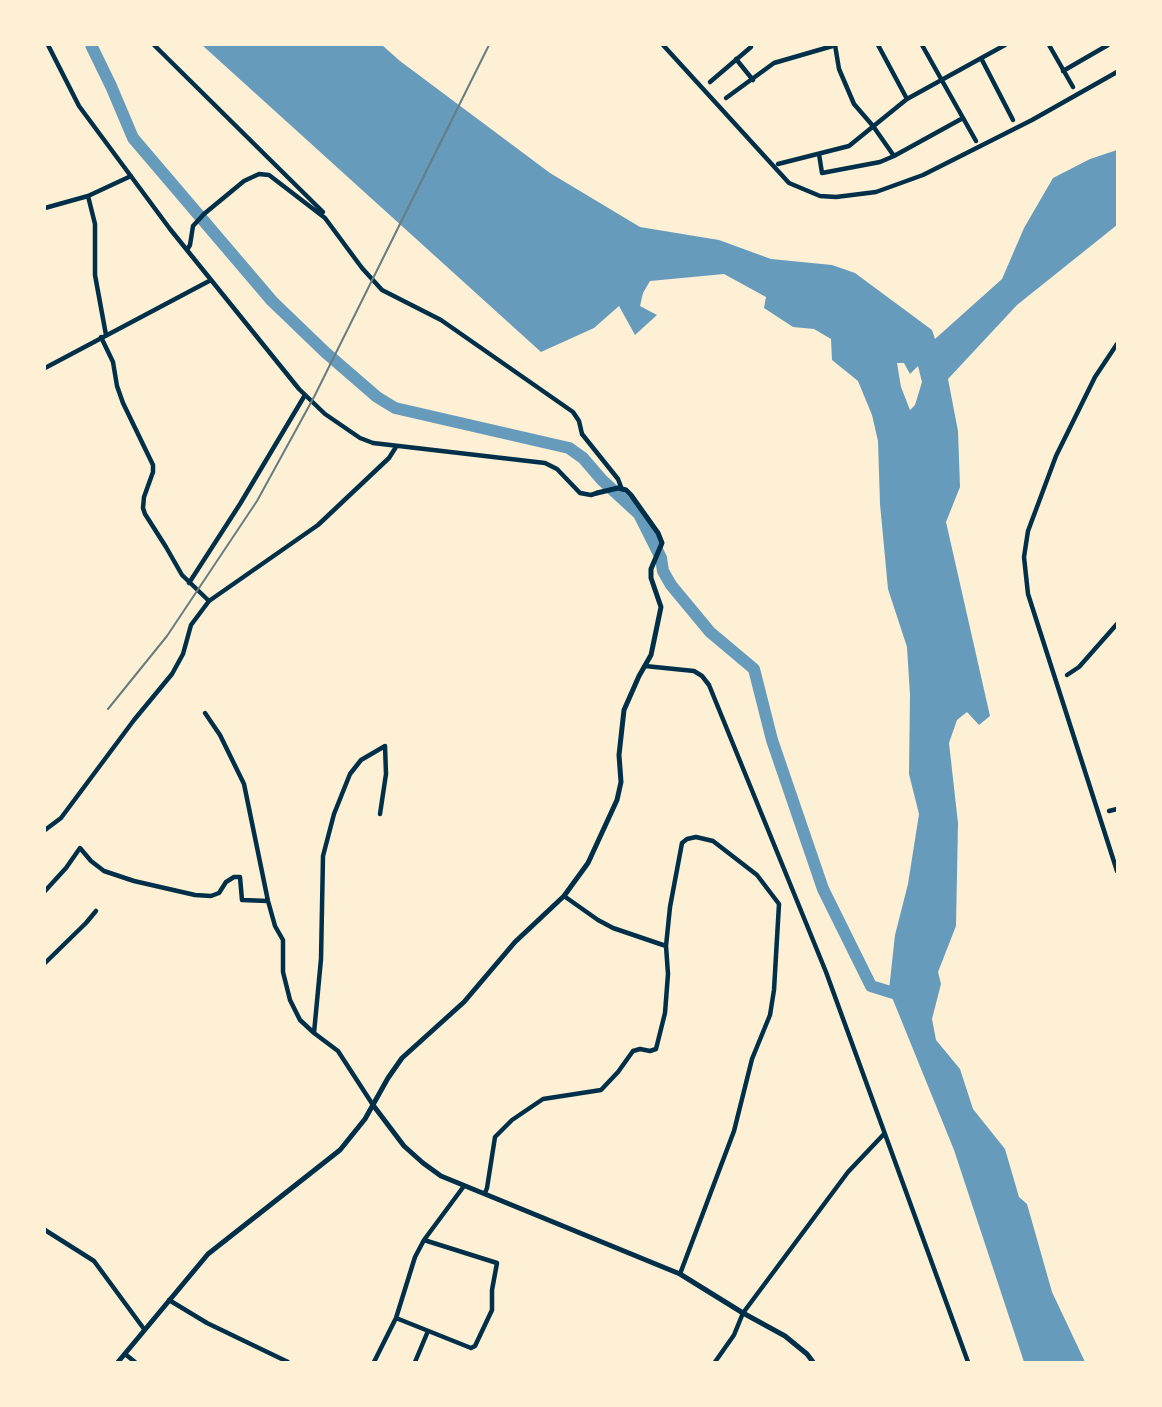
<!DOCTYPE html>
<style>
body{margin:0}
#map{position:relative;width:1162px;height:1407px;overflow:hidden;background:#fdf0d5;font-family:Rubik,sans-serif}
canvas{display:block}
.frame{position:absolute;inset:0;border:46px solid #fdf0d5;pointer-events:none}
</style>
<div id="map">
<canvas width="1162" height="1407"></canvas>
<div class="frame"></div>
</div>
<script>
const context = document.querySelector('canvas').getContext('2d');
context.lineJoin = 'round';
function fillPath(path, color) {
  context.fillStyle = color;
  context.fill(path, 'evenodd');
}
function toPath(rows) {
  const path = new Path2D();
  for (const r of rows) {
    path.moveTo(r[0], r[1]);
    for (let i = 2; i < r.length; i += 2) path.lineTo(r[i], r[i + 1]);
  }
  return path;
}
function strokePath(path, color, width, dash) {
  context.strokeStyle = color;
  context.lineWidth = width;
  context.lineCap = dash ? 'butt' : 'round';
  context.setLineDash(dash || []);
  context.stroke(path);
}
fillPath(toPath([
 [202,45,382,45,400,61,550,173,640,227,719,240,771,259,832,265,855,273,932,330,935,339,1002,279,1024,228,1053,178,1090,159,1117,150,1117,225,1017,305,948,379,958,431,960,487,946,522,990,716,979,725,967,712,957,720,949,743,958,823,956,926,938,972,941,984,932,1019,936,1040,960,1069,973,1109,1005,1149,1019,1197,1027,1204,1052,1292,1085,1362,1024,1362,954,1150,889,990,895,935,908,884,919,814,909,774,910,695,907,647,888,589,880,504,878,441,872,415,858,381,832,360,831,339,814,329,793,327,764,308,766,297,724,274,650,281,643,293,640,306,657,315,635,335,619,306,594,328,541,352],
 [897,363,904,363,910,374,918,366,922,382,915,405,910,410,901,387]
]), '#669bbc');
strokePath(toPath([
 [91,45,111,86,133,138,272,301,325,352,377,397,395,408,569,448,583,458,602,480,639,514,661,558,663,571,671,585,710,632,754,669,772,740,823,889,871,986,903,996]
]), '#669bbc', 12);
strokePath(toPath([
 [48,45,79,106,170,229,299,389,325,414,360,438,373,443,545,463,557,469,580,493,591,495,597,493],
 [154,45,323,212],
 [663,45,789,183,820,196,836,197,876,192,923,175,1032,120,1117,72],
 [835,45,839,69,854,104,873,126,894,156],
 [878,45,907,99],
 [922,45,976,141],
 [1049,45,1073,87],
 [981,58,1013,120],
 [736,59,753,80],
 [1063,71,1108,45],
 [710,82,751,47],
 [726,98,774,63,836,45],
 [819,154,822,173,880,162,894,156,963,118],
 [778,164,849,146,907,99,1005,45],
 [88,196,95,224,95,275,106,335],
 [45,208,88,196,131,176],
 [187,250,190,245,193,226,204,214,244,181,259,174,269,175,325,218,362,268,382,290,441,320,573,412,579,421,582,434,618,479,621,487],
 [101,337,113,362,117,386,123,403,153,465,153,472,144,497,143,508,145,514,166,547,182,575,209,601],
 [1117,344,1095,377,1056,456,1028,531,1024,557,1028,594,1117,871],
 [45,368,211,280],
 [189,583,240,504,305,395],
 [645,666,694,671,702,676,709,685,826,972,968,1362],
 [1067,675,1079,667,1117,624],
 [205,713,220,735,244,784,268,901,275,926,283,940,283,972,290,1000,300,1020,314,1033,338,1051,373,1105],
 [1109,811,1117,809],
 [45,830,61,818,134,720,172,674,183,654,191,625,209,601,318,525,389,458,396,447],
 [45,891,66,868,80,848,91,861,104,871,134,881,195,895,211,896,219,893,226,882,234,877,240,877,242,900,268,901],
 [564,896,598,920,613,928,666,946],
 [45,963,86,923,96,911],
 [314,1033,321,959,323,856,334,814,350,774,361,760,385,746,386,774,380,814],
 [485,1193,487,1188,495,1137,512,1120,543,1099,601,1090,618,1072,633,1051,640,1049,650,1051,656,1049,665,1013,668,974,666,946,670,907,682,843,687,839,696,837,713,841,757,875,779,904,774,990,770,1015,752,1059,734,1131,680,1274],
 [45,1230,94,1261,144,1329],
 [169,1300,207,1323,288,1362],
 [396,1318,471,1348,475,1346,492,1310,492,1290,497,1263,424,1240],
 [125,1354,135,1362],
 [374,1362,396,1318,415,1257,424,1240,464,1186],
 [415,1362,428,1331],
 [715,1362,734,1335,743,1313,848,1172,884,1134]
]), '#003049', 4.5);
strokePath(toPath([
 [373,1105,404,1146,423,1163,441,1176,680,1274,743,1313,785,1336,807,1354,813,1362],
 [118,1362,208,1254,340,1150,365,1119,388,1078,402,1058,464,1002,515,942,564,896,588,863,617,800,621,782,619,755,624,710,639,676,651,655,661,607,651,578,651,569,662,543,658,533,631,495,626,490,618,488,597,493]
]), '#003049', 5);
strokePath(toPath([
 [108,709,167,636,257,501,314,397,489,45]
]), '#657d81', 2);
</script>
